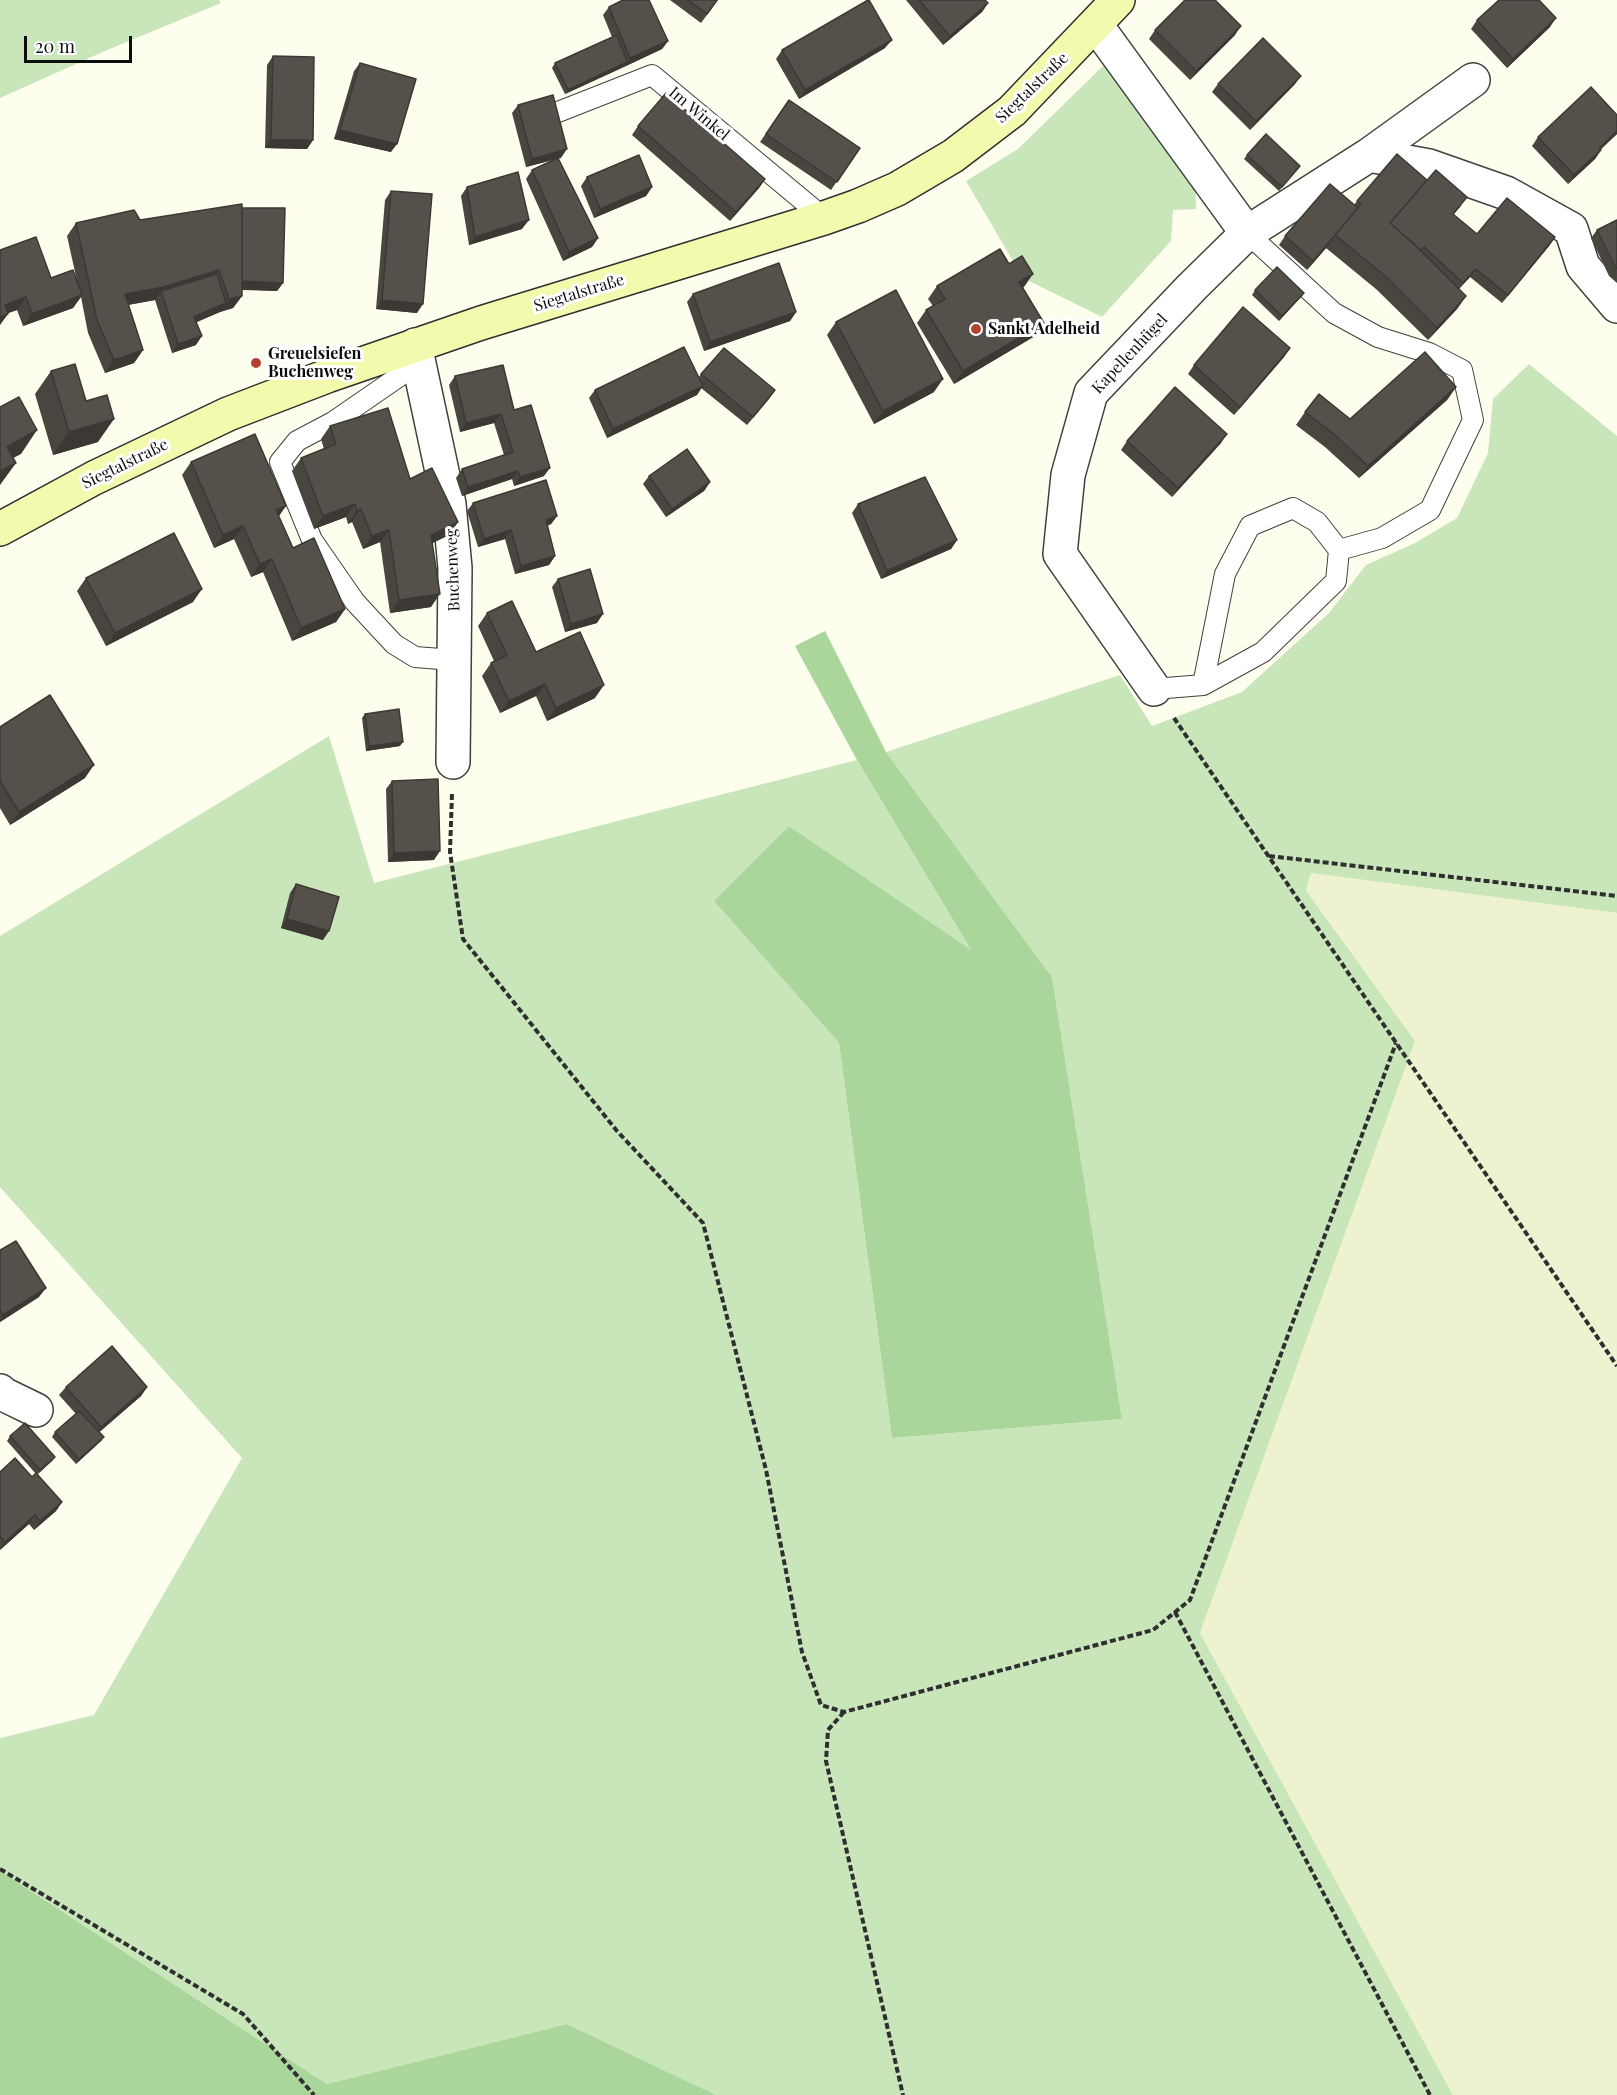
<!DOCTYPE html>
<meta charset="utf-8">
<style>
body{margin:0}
#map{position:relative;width:1617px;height:2095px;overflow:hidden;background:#fefeef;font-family:"Playfair Display",serif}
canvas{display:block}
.scale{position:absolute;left:24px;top:36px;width:108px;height:27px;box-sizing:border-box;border:3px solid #0d0d0d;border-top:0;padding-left:8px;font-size:18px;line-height:21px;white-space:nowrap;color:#0d0d0d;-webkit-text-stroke:4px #fff;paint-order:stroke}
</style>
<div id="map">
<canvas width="1617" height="2095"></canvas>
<div class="scale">20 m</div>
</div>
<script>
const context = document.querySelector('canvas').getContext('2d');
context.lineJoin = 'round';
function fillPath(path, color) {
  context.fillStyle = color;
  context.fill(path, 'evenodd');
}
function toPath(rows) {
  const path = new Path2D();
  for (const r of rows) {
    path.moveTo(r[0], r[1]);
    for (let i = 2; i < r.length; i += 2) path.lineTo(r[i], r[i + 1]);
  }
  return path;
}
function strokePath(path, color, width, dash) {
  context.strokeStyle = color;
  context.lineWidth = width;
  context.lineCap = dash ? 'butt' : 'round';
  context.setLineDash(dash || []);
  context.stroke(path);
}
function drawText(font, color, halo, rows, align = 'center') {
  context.font = font + ' "Playfair Display",serif';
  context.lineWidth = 6;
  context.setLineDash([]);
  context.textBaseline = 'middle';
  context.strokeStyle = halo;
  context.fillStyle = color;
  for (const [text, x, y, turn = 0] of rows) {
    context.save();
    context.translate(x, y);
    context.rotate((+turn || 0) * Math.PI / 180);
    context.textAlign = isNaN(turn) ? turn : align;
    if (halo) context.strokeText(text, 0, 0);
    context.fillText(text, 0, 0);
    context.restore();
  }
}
fillPath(toPath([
 [1311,873,1617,913,1617,2095,1453,2095,1200,1633,1415,1041,1306,889]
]), '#eff2d0');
fillPath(toPath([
 [0,0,219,0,221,3,105,51,0,98],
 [1109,60,1195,174,1196,209,1173,210,1171,241,1102,317,1023,278,966,181,1018,149],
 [1529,364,1617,436,1617,913,1311,873,1306,890,1415,1041,1200,1633,1453,2095,716,2095,567,2024,327,2084,0,1871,0,1738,94,1715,242,1458,0,1187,0,936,329,736,374,883,857,760,972,952,789,826,714,901,839,1043,892,1438,1122,1419,1052,977,886,752,1120,675,1152,726,1242,692,1329,613,1366,565,1415,543,1457,518,1488,453,1493,399]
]), '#c9e6bb');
fillPath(toPath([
 [825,631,886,752,1052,977,1122,1419,892,1438,839,1043,714,901,789,826,971,950,857,760,795,646],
 [0,1871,327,2084,567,2024,716,2095,0,2095]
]), '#aad69b');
const service = toPath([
 [558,112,652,75,824,218],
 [1247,233,1334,313,1378,337,1429,353,1462,370,1473,420,1430,510,1382,538,1339,550],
 [420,362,333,422,297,441,280,462,312,540,355,602,394,644,415,657,454,660],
 [1154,689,1203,685,1263,652,1336,581,1339,550,1317,522,1293,508,1250,526,1225,574,1203,685]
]);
const minor = toPath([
 [1096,25,1247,233,1192,287,1091,393,1068,475,1060,554,1154,689],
 [1369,155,1473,80],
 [1247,233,1369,155,1429,166,1506,193,1571,229,1583,266,1617,306],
 [415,345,449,504,455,568,453,762],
 [0,1391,3,1394,36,1410]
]);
const secondary = toPath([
 [0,529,94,478,228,414,327,376,481,323,824,218,858,206,897,189,953,156,1012,111,1118,0]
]);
strokePath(service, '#404040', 22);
strokePath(minor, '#404040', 36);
strokePath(secondary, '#2f2f2f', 36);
strokePath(toPath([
 [1174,718,1617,1366],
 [452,794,450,852,463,939,617,1131,703,1223,766,1470,802,1652,821,1705,844,1712,1153,1630,1190,1600,1396,1043],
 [1269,856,1617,896],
 [1175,1612,1430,2095],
 [844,1712,828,1730,826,1761,903,2095],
 [0,1869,243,2014,314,2095]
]), '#2f2f2f', 4, [6, 3]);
strokePath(service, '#fff', 20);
strokePath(minor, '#fff', 33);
strokePath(secondary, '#f3faae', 33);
fillPath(toPath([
 [670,0,718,0,701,23],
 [906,0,985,0,988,3,982,12,943,45],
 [609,7,668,41,662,49,565,94,552,68,555,63,612,37,603,15],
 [1477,20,1550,27,1507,68,1471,29],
 [1155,30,1235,35,1190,80,1149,39],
 [885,48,799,99,776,59,782,50],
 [273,56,313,140,307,149,265,148,267,65],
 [360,63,391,152,334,139,354,71],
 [1218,84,1295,84,1250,130,1212,92],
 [789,100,860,148,831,190,760,142],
 [518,105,561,158,558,158,598,238,592,247,563,261,526,179,532,170,556,159,526,167,512,113],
 [638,126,765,179,759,188,730,221,632,135],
 [1617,134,1600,149,1601,150,1595,159,1568,184,1532,146,1538,137],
 [1247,155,1300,166,1279,191,1244,159],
 [587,177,652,187,646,196,594,218,581,186],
 [1427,180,1461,206,1453,215,1477,234,1555,237,1549,246,1502,303,1470,277,1459,289,1466,296,1457,309,1428,340,1376,289,1326,248,1327,247,1307,270,1279,245,1285,236,1354,205,1357,201],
 [467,187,522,229,469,245,461,196],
 [391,191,417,313,376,309,385,200],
 [242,208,283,283,277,291,242,290,242,296,233,308,220,312,196,322,196,345,172,353,155,300,128,305,143,350,134,363,105,373,88,333,81,297,73,308,23,326,17,310,8,313,0,250,51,278,77,281,67,236,76,223,140,220],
 [1617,220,1617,283,1609,276,1591,238,1597,230],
 [1009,264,1024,287,1023,287,1044,323,1035,336,954,384,917,323,926,310,933,306,928,299,937,286],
 [1255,290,1304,293,1279,321,1252,295],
 [693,294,796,312,790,321,704,351,687,302],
 [836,322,934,392,874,424,827,335],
 [1290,348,1284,357,1234,415,1188,374,1194,365],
 [51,371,98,442,53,455,35,394],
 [701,374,775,390,747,425,701,388,697,395,607,438,589,398,595,390,699,377],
 [455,376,514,410,544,476,514,486,512,479,462,496,456,478,462,469,504,455,494,423,460,432,449,385],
 [1456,387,1447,400,1359,478,1325,447,1296,425,1305,412,1350,419],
 [330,426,410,479,458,522,449,535,433,543,431,607,390,613,380,542,363,549,352,522,348,524,346,517,314,529,292,471,301,458,324,449,321,439],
 [1127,441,1221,443,1172,497,1121,450],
 [191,462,279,516,293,548,345,609,336,622,292,641,263,572,251,577,234,539,214,548,182,475],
 [649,476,710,482,704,491,666,517,643,484],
 [473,503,557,516,551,524,547,526,555,556,549,565,515,574,505,539,478,547,467,511],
 [858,504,957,540,951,549,881,579,852,513],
 [86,578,193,602,106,646,77,591],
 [558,579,597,623,565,632,552,587],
 [487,613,536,652,595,698,547,721,536,696,500,713,482,676,491,663,494,661,478,626],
 [365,714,400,746,366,751,362,718],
 [0,727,85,778,10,825,0,808],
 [392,781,434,860,388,862,386,789],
 [296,884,323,940,281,928,290,893],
 [0,1250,39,1297,0,1322],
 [66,1387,147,1387,141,1396,99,1432,104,1437,101,1441,76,1464,52,1437,55,1432,76,1414,59,1395],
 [10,1436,55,1457,52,1461,37,1474,62,1502,56,1511,34,1530,29,1524,0,1550,0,1472,32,1477,36,1474,7,1441]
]), '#494640');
fillPath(toPath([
 [988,3,982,12,943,45,950,36],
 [1556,18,1550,27,1507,68,1513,59],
 [1241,26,1235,35,1190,80,1196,71],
 [892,40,885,48,799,99,805,90],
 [668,41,662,49,624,67,630,58],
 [627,62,624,67,565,94,568,90],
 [1301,76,1295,84,1250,130,1256,121],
 [340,130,397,144,391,152,334,139],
 [1617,131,1617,134,1593,157,1599,148],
 [271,140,313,140,307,149,265,148],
 [567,149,561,158,526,167,532,159],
 [1601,150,1595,159,1568,184,1574,175],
 [765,179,759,188,730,221,736,212],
 [652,187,646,196,594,218,600,209],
 [529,220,522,229,469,245,475,237],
 [1555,237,1549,246,1502,303,1508,295],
 [598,238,592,247,563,261,569,252],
 [1333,239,1327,247,1307,270,1313,261],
 [1476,269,1470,277,1457,291,1463,283],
 [219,270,210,282,161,291,155,300,116,307,125,294],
 [1033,274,1024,287,1010,295,1019,282],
 [241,281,283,283,277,291,235,289],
 [1304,293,1301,297,1279,321,1282,316],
 [82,295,73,308,23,326,32,314],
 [242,296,233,308,220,312,229,299],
 [1466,296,1457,309,1428,340,1437,328],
 [26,297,17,310,0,316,5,305],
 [382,300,423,304,417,313,376,309],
 [226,303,220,312,188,326,194,317],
 [796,312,790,321,704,351,710,342],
 [8,314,0,325,0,317],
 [1044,323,1035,336,954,384,963,371],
 [202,336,196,345,172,353,178,344],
 [1290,348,1284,357,1234,415,1240,407],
 [143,350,134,363,105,373,114,360],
 [943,379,934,392,874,424,883,411],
 [703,386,697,395,607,438,613,429],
 [1456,387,1447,400,1359,478,1368,466],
 [775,390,769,399,747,425,753,417],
 [501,414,494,423,460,432,466,423],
 [114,419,98,442,53,455,69,432],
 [37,430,21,454,0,465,7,447],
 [1227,434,1221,443,1172,497,1178,488],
 [16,463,0,485,0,471],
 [550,468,544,476,514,486,520,477],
 [518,471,512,479,462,496,468,487],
 [710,482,704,491,666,517,672,509],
 [355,504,346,517,314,529,323,516],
 [286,506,277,519,276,510],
 [361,509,352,522,348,524,357,511],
 [557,516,551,524,539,528,546,520],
 [458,522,449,535,422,548,431,535],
 [243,526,234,539,214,548,223,535],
 [389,530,380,542,363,549,372,536],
 [511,530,505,539,478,547,484,539],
 [957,540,951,549,881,579,887,571],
 [555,556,549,565,515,574,521,566],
 [272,559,263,572,251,577,260,564],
 [202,589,193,602,106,646,115,633],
 [440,594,431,607,390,613,399,600],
 [345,609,336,622,292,641,301,628],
 [603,614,597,623,565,632,571,624],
 [545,684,536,696,500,713,509,701],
 [604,685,595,698,547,721,556,708],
 [403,742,400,746,366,751,369,746],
 [94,765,85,778,10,825,19,812],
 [440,851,434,860,388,862,394,853],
 [287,919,329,931,323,940,281,928],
 [46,1288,39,1297,0,1322,0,1320,3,1315],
 [147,1387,141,1396,95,1436,101,1427],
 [104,1437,101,1441,76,1464,79,1459],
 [55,1457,52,1461,37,1475,40,1470],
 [62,1502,56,1511,34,1530,40,1521],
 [35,1515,29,1524,0,1550,5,1542]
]), '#3c3934');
const building = toPath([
 [623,0,649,0,668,41,630,58,609,7,623,0],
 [688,0,717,0,707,14,688,0],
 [868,0,869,0,892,40,805,90,782,50,868,0],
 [919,0,985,0,988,3,950,36,919,0],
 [1185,0,1215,0,1241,26,1196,71,1155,30,1185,0],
 [1499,0,1539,0,1556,18,1513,59,1477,20,1499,0],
 [617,35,627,62,568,90,555,63,617,35],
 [1263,38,1301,76,1256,121,1218,84,1263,38],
 [273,56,314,57,313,140,271,140,273,56],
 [360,63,416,79,397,144,340,130,360,63],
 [1591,87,1617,115,1617,131,1599,148,1601,150,1574,175,1538,137,1591,87],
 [666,93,765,179,736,212,638,126,666,93],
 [553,95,567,149,532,159,518,105,553,95],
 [789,100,860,148,837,182,766,134,789,100],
 [1266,134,1300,166,1282,187,1247,155,1266,134],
 [1397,154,1427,180,1390,223,1420,250,1466,296,1437,328,1385,276,1335,235,1361,204,1357,201,1397,154],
 [639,155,652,187,600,209,587,177,639,155],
 [558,158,598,238,569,252,532,170,558,158],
 [1436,170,1467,197,1453,214,1477,234,1507,198,1555,237,1508,295,1476,269,1463,283,1424,247,1421,250,1390,223,1436,170],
 [518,172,529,220,475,237,467,187,518,172],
 [1330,184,1358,208,1313,261,1285,236,1330,184],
 [391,191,432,194,423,304,382,300,391,191],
 [242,204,242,296,229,299,219,270,164,287,125,294,143,350,114,360,97,320,76,223,134,210,140,220,242,204],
 [242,208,285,208,283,283,242,281,242,208],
 [1617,220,1617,269,1615,267,1597,230,1617,220],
 [36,237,51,278,73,270,82,295,32,314,26,297,5,305,8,314,0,317,0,250,36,237],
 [1000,249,1009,264,1022,256,1033,274,1019,282,1044,323,963,371,926,310,945,299,937,286,1000,249],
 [779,263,796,312,710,342,693,294,779,263],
 [1277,267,1304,293,1282,316,1255,290,1277,267],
 [217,274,226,303,194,317,202,336,178,344,161,291,217,274],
 [896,290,943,379,883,411,836,322,896,290],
 [1243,307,1290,348,1240,407,1194,365,1243,307],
 [684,347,703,386,613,429,595,390,684,347],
 [724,348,775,390,753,417,701,374,724,348],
 [1425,352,1456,387,1368,466,1334,434,1305,412,1319,394,1350,419,1425,352],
 [75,364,86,401,107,395,114,419,69,432,51,371,75,364],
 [503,365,514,410,531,405,550,468,520,477,518,471,468,487,462,469,513,452,501,414,466,423,455,376,503,365],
 [1175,387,1227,434,1178,488,1127,441,1175,387],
 [19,397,37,430,7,447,16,463,0,471,0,407,19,397],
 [388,408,410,479,432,468,458,522,431,535,440,594,399,600,389,530,372,536,361,509,357,511,355,504,323,516,301,458,336,444,330,426,388,408],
 [255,434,286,506,276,510,293,548,314,538,345,609,301,628,272,559,260,564,243,526,223,535,191,462,255,434],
 [687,449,710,482,672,509,649,476,687,449],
 [925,477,957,540,887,571,858,504,925,477],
 [546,480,557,516,546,520,555,556,521,566,511,530,484,539,473,503,546,480],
 [174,533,202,589,115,633,86,578,174,533],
 [590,569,603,614,571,624,558,579,590,569],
 [512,601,536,652,580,632,604,685,556,708,545,684,509,701,491,663,507,655,487,613,512,601],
 [50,695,94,765,19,812,0,781,0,727,50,695],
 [399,709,403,742,369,746,365,714,399,709],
 [438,779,440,851,394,853,392,781,438,779],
 [296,884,339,897,329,931,287,919,296,884],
 [16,1241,46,1288,3,1315,0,1310,0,1250,16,1241],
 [112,1346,147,1387,101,1427,66,1387,112,1346],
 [79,1411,104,1437,79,1459,55,1432,79,1411],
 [25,1423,55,1457,40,1470,10,1436,25,1423],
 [15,1458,32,1477,36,1473,62,1502,40,1521,35,1515,5,1542,0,1536,0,1472,15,1458]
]);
fillPath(building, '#55514a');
strokePath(building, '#3c3934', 1.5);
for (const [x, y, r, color] of [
 [976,329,6,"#b4422e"],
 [256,363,6,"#b4422e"]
]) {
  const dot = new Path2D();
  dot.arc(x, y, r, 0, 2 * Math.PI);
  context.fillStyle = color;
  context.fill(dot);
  strokePath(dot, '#fff', 2);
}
drawText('16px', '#0d0d0d', '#fff', [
 ["Siegtalstraße",1032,88,-44],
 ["Im Winkel",699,114,40],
 ["Siegtalstraße",579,293,-17],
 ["Kapellenhügel",1130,354,-47],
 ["Siegtalstraße",125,464,-26],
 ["Buchenweg",453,570,-92]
]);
drawText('bold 16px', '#0d0d0d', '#fff', [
 ["Sankt Adelheid",988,329],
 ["Greuelsiefen",268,354],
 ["Buchenweg",268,372]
], 'left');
</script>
